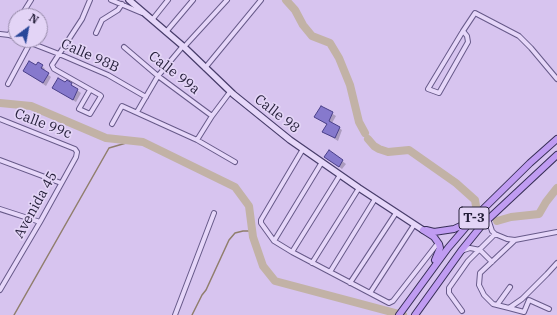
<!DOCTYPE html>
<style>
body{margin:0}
#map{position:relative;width:557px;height:315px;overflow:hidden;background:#d7c4ef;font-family:"IBM Plex Serif",serif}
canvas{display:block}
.north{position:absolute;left:8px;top:8px;width:40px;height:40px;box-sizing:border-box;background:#e3d4f6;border:1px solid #978baa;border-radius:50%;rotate:32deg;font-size:11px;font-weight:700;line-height:16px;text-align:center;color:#241e39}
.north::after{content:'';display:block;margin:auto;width:14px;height:18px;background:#294799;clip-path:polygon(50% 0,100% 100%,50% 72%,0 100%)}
</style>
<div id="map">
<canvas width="557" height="315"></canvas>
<div class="north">N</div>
</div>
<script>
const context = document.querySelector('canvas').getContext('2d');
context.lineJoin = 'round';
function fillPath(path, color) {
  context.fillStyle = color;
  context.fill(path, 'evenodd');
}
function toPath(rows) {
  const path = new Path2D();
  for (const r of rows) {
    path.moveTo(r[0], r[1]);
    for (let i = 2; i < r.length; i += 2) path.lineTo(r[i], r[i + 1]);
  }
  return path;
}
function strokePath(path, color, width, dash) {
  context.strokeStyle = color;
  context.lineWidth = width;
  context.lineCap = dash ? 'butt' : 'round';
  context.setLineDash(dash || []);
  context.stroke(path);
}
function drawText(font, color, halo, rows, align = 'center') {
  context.font = font + ' "IBM Plex Serif",serif';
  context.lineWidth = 3.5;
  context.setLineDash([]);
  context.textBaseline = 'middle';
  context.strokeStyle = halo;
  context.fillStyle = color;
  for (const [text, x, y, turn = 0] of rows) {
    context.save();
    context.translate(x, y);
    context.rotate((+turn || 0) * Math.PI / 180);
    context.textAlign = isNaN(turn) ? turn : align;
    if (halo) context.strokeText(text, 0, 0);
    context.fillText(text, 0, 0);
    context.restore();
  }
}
fillPath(toPath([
 [38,64,42,66,45,69,44,71,51,77,46,86,24,71,36,66],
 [65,83,71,84,74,88,81,93,76,102,53,88],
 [321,107,336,116,332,123,342,130,338,141,324,132,327,125,316,117],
 [329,151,346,164,342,169,325,157]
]), '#0003');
strokePath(toPath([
 [14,315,109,148,133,141],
 [192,315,202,295,206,290,229,240,235,233,243,231,252,231]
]), '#907e6c', 1.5);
strokePath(toPath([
 [286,0,295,10,303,25,312,36,330,43,339,58,350,85,359,122,365,133],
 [0,103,31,106,106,138,143,142,235,187,249,206,253,237,263,266,275,281,403,315],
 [368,139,374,146,379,149,388,152,409,150,456,183,475,200,476,206],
 [497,221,511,217,539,214,546,202,557,188]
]), '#c2b2a6', 8);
const building = toPath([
 [29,61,36,65,38,62,43,65,41,68,49,73,43,83,23,71,29,61],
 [58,78,65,82,67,80,72,83,71,85,78,89,73,100,52,88,58,78],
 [321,106,333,112,329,121,340,127,335,138,322,132,327,124,314,117,321,106],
 [329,150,343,160,339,167,324,157,329,150]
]);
fillPath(building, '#8679cd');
strokePath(building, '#4a4089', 1);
const street = toPath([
 [90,0,82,19,52,65,54,69,100,95,101,96,90,114,79,109,90,90],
 [111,0,142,13],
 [21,16,31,0],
 [152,20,168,0],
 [463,31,467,36,468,42,439,93,428,89,463,31,475,13,519,36,531,48,557,79],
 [166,32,193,0],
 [96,33,102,20,118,10,122,4],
 [0,34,9,35,16,37],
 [9,35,16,24],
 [23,40,59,54,108,75,146,97],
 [124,47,158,76,212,116],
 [184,47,227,0],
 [205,68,261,0],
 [8,84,30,43],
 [137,112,158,76,183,46],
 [0,119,75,149,77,152,76,157,40,222,0,290],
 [112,124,122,106,197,140,235,162],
 [197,140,212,116,230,92],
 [303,149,261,220,261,223,274,241,292,252,389,303,393,301,438,243],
 [0,160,61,183],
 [0,209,40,222],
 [488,219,492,231,495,234,507,239,515,240],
 [557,232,515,240,480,273,479,285,484,295,493,304,509,308,522,299,547,274,557,263],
 [274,241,322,162],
 [461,251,470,248,480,250,492,262],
 [292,252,340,175],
 [312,263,359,188],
 [330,272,375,199],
 [350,283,396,213],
 [370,293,414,225],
 [497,305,510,287],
 [509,308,524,312,529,300,549,309],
 [462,311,449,293,449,288,468,261,495,234],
 [175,315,214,213]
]);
const secondary = toPath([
 [129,0,184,47,233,94,290,140,359,188,423,230]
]);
const primary = toPath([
 [423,230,434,237,439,244,440,248,435,260],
 [426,230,434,232,454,229,469,222],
 [399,315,448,248,472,220,530,163,557,139],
 [415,315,461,251,482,225,557,155]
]);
strokePath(street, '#675a89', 6);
strokePath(secondary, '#483d6b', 8);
strokePath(primary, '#372e57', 8);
strokePath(street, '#e6d7f9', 4);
strokePath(secondary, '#e6d7f9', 5.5);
strokePath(primary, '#c09cf2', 6);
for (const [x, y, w] of [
 [474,218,30]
]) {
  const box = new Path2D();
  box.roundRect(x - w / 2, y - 11, w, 22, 3);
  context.fillStyle = '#e3d4f6';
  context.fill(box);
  strokePath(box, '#241e39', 1);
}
drawText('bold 13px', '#241e39', null, [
 ["T-3",474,218]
]);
drawText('14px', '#241e39', '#e3d4f6', [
 ["Calle 98B",90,56,24],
 ["Calle 99a",174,73,38],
 ["Calle 98",277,114,38],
 ["Calle 99c",43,124,21],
 ["Avenida 45",36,205,-61]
]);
</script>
